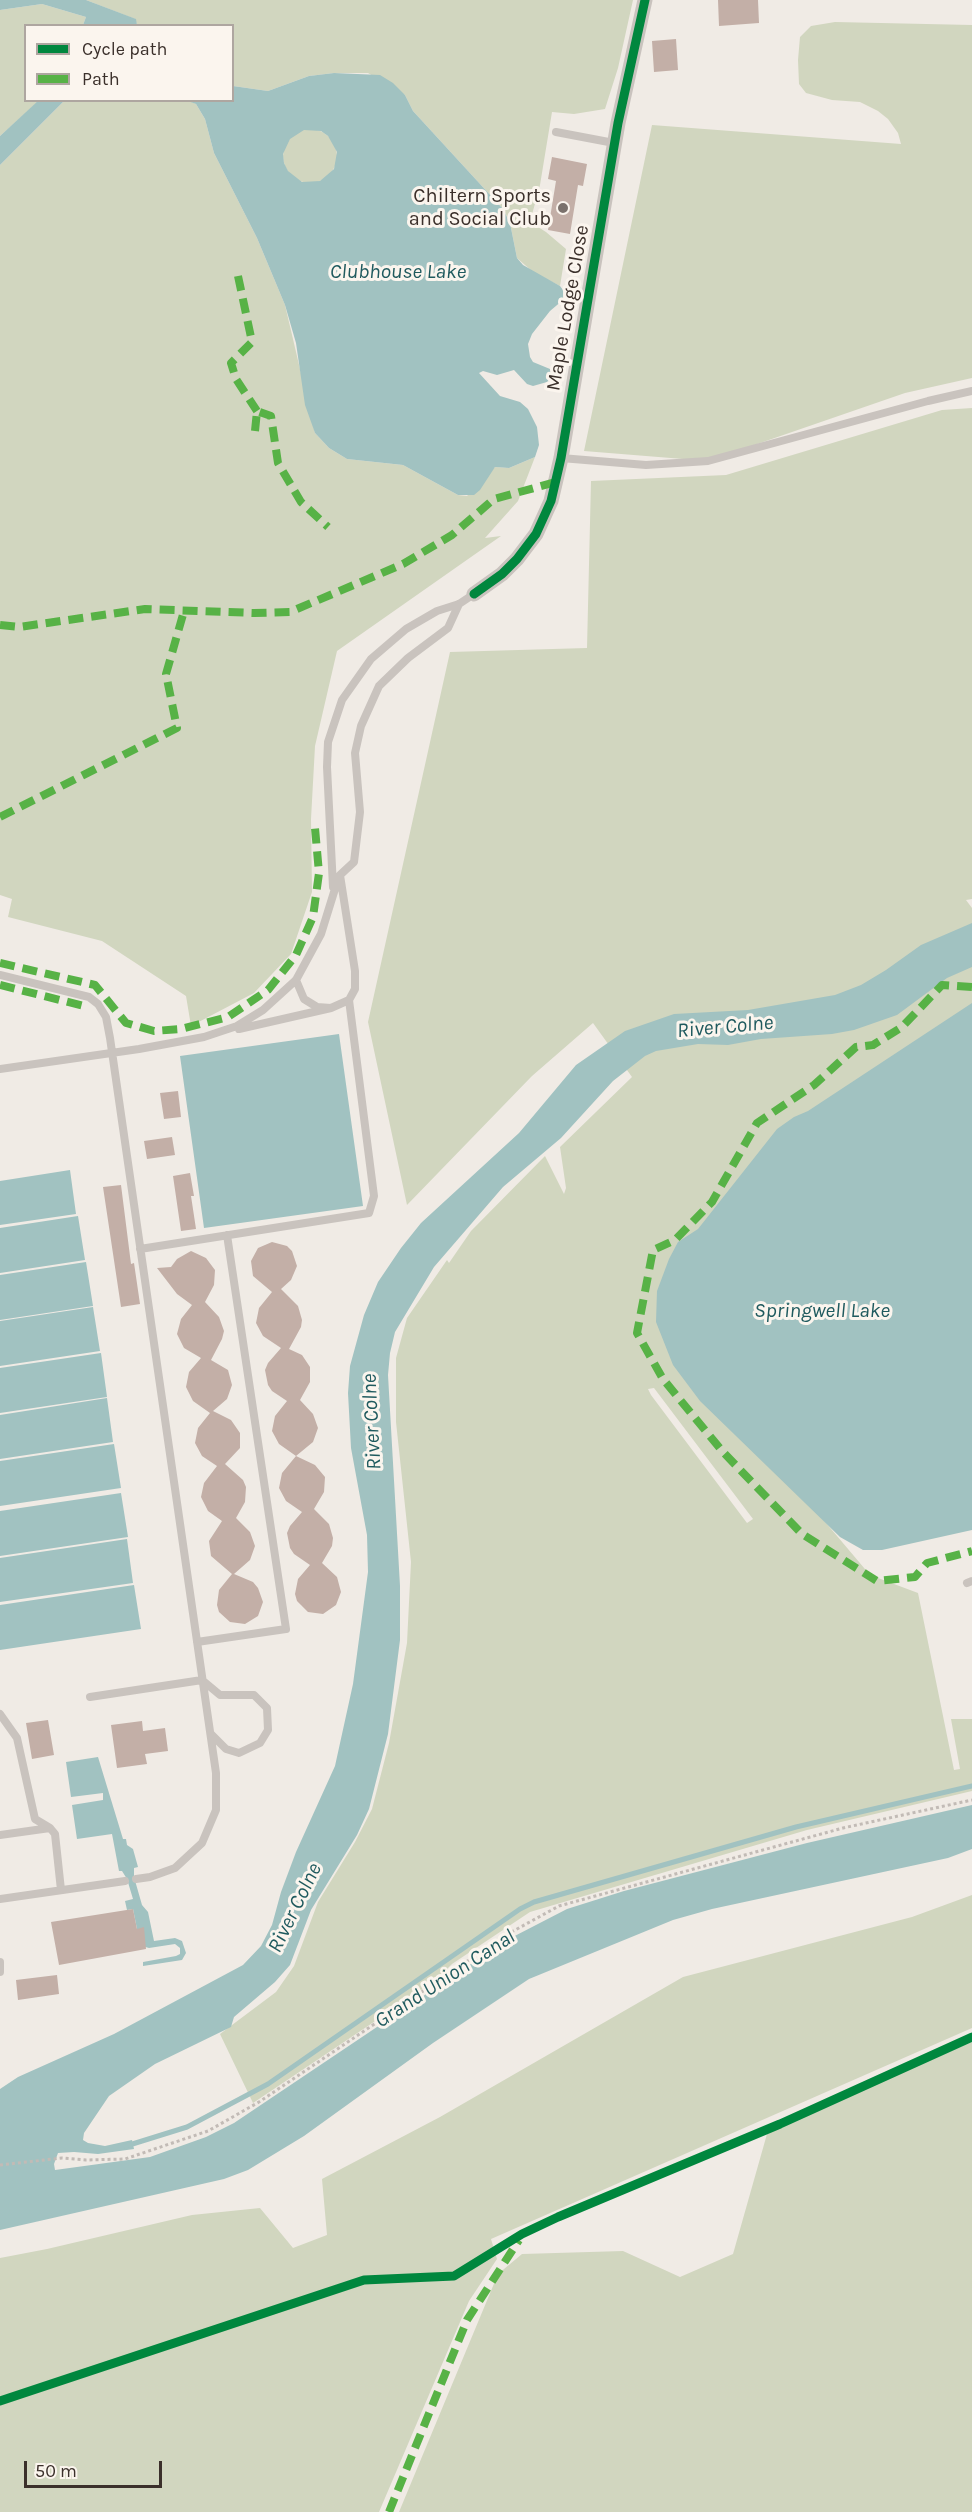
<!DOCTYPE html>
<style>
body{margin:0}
#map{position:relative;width:972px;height:2512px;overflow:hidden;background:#f0ebe5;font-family:Karla,sans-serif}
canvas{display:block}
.legend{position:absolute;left:24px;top:24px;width:210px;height:78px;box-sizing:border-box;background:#fbf5ee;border:2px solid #aea6a0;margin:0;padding:8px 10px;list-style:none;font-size:18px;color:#3b302b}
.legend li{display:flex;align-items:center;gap:12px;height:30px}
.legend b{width:30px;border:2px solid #aea6a0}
.scale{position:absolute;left:24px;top:2461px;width:138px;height:27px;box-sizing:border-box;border:3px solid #3b302b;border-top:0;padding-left:8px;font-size:18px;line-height:21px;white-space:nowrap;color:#3b302b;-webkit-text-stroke:4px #fbf5ee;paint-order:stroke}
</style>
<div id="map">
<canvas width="972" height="2512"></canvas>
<ul class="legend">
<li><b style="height:8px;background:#00873e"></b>Cycle path</li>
<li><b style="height:8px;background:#57b246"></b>Path</li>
</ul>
<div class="scale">50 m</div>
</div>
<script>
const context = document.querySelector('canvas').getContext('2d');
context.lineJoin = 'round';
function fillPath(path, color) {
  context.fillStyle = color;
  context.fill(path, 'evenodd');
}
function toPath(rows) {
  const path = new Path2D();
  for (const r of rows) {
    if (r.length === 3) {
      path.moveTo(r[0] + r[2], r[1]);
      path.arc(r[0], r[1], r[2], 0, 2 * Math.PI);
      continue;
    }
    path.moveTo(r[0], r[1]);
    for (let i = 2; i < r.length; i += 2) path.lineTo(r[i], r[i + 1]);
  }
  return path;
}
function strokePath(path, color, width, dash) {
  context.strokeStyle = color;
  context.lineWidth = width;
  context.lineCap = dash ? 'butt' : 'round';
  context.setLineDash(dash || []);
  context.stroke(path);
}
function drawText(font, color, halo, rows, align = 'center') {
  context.font = font + ' Karla,sans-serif';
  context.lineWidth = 6;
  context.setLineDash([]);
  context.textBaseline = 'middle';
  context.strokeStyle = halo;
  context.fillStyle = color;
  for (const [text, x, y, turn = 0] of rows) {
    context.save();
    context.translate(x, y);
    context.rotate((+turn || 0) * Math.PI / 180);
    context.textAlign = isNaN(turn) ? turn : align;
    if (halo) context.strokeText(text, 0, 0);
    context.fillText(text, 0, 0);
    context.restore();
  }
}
fillPath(toPath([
 [86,0,633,0,618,68,605,109,574,114,552,112,540,185,530,222,546,232,566,249,560,286,533,272,517,258,510,223,503,209,413,111,405,95,368,73,334,73,309,76,268,91,233,86,232,26,137,25,135,19],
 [42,4,86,17,83,25,26,26,26,100,39,101,0,136,0,10],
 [835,22,972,25,972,378,905,393,708,461,584,451,652,125,901,144,898,133,888,119,878,111,860,102,832,100,806,93,799,84,798,60,800,37,811,26],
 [71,100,188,100,196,104,205,119,214,153,257,238,285,305,315,433,329,448,347,459,403,465,458,495,467,496,495,467,509,468,535,457,518,501,485,538,501,536,337,651,315,746,311,819,312,892,291,954,254,993,191,1026,186,996,102,941,8,917,12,899,0,895,0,165,63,102],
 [310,156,27],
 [972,408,972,899,966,900,972,908,972,1030,668,1336,870,1575,918,1593,954,1770,960,1769,951,1719,972,1719,972,1791,807,1830,530,1912,452,1964,435,1981,253,2103,220,2034,276,1992,294,1966,318,1902,355,1842,372,1809,389,1743,407,1643,411,1562,396,1422,396,1358,407,1318,447,1260,449,1263,471,1231,545,1156,564,1194,566,1188,560,1147,632,1077,593,1023,532,1076,407,1205,368,1022,450,652,587,648,591,481,726,475,942,410],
 [654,1388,753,1519,747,1523,651,1395,648,1389],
 [972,1895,972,2028,491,2239,497,2259,469,2301,379,2512,0,2512,0,2258,47,2249,192,2215,260,2208,293,2248,327,2235,322,2179,440,2117,683,1977,912,1917],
 [972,2042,972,2512,399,2512,498,2274,522,2254,623,2251,680,2277,733,2254,767,2134,892,2076]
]), '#d1d6bf');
fillPath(toPath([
 [0,0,86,0,136,19,137,25,83,25,86,17,42,4,0,10],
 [334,73,380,75,393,83,405,95,413,111,503,209,510,223,517,258,523,265,560,286,563,290,563,300,550,311,532,334,528,344,530,357,533,362,550,369,551,377,547,382,533,386,527,384,514,370,497,375,483,371,479,373,500,396,520,402,528,409,537,427,539,445,535,457,509,468,495,467,480,490,474,495,458,495,403,465,347,459,329,448,315,433,305,405,296,343,285,305,257,238,214,153,205,119,196,104,188,101,232,100,233,86,268,91,309,76],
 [304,130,321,131,328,136,337,152,334,169,320,181,302,182,288,171,284,163,283,154,290,139],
 [39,100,71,101,63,102,0,165,0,136],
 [972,923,972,967,947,978,897,1015,854,1030,832,1034,761,1039,728,1045,698,1044,656,1051,645,1056,613,1081,561,1138,503,1187,434,1267,395,1332,390,1353,388,1375,400,1586,400,1640,388,1734,369,1809,357,1835,311,1910,290,1965,275,1982,234,2017,231,2027,155,2064,109,2096,84,2133,83,2140,88,2143,105,2146,132,2140,134,2149,98,2154,74,2152,58,2153,54,2164,55,2170,150,2157,206,2137,234,2123,505,1941,567,1909,624,1891,807,1843,972,1805,972,1849,948,1858,712,1909,673,1920,529,1979,433,2043,304,2136,248,2170,224,2179,0,2230,0,2089,18,2077,114,2034,243,1965,261,1946,272,1925,281,1892,296,1852,335,1766,353,1684,368,1572,367,1535,351,1448,348,1393,350,1366,364,1315,378,1282,401,1248,421,1223,519,1133,576,1065,625,1031,674,1014,748,1010,835,995,861,985,886,970,921,945],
 [972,1003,972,1530,882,1550,863,1550,840,1537,700,1401,673,1365,656,1322,657,1291,669,1259,678,1242,698,1229,777,1129,794,1117,808,1111],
 [339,1034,363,1206,204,1228,180,1056],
 [70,1170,76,1214,0,1225,0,1181],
 [78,1216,85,1260,0,1273,0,1228],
 [86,1262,93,1306,0,1320,0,1275],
 [93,1307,100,1351,0,1366,0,1321],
 [101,1353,107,1397,0,1413,0,1368],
 [107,1398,113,1442,0,1459,0,1415],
 [114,1444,121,1488,0,1506,0,1461],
 [121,1493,128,1537,0,1556,0,1511],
 [127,1539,133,1583,0,1602,0,1558],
 [134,1585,141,1629,0,1650,0,1605],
 [98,1757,123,1839,126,1839,127,1845,133,1849,138,1867,134,1868,134,1877,142,1905,148,1912,154,1941,175,1938,182,1941,186,1953,182,1960,143,1966,143,1962,176,1956,180,1954,180,1948,175,1944,149,1948,142,1946,61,1942,144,1929,137,1929,133,1909,127,1910,125,1901,133,1899,127,1879,122,1871,119,1871,112,1834,77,1839,72,1805,103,1800,103,1793,71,1797,66,1762]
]), '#a1c2c1');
strokePath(toPath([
 [126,2146,187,2127,268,2084,520,1909,534,1902,796,1827,972,1786]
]), '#a1c2c1', 5);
fillPath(toPath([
 [718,0,758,0,759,23,719,26],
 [676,39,678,70,654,72,652,41],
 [552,157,587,164,583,186,578,185,570,234,548,230,556,181,548,179],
 [178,1091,181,1117,164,1119,160,1093],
 [172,1137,175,1155,147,1159,144,1141],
 [190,1173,194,1196,191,1196,196,1229,181,1231,173,1176],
 [121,1185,131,1264,134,1263,140,1304,121,1307,103,1187],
 [272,1242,287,1246,292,1251,297,1266,291,1280,281,1289,298,1306,302,1320,301,1327,289,1349,302,1355,310,1367,310,1382,300,1400,313,1414,318,1428,313,1442,296,1456,315,1465,325,1477,324,1492,314,1509,329,1524,333,1538,332,1546,322,1563,337,1577,341,1592,336,1605,323,1614,308,1612,297,1601,295,1594,298,1579,310,1565,294,1554,290,1548,287,1533,290,1526,302,1512,286,1501,279,1488,282,1473,296,1456,279,1444,272,1431,275,1416,287,1401,272,1391,268,1385,265,1370,268,1363,281,1348,263,1336,256,1323,259,1308,272,1292,253,1276,251,1261,258,1248],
 [191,1251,206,1258,215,1270,214,1285,205,1302,219,1317,224,1331,222,1339,211,1360,228,1370,232,1385,227,1399,213,1411,231,1420,240,1433,240,1448,225,1464,243,1480,246,1487,245,1502,236,1518,250,1532,255,1546,250,1560,234,1574,253,1582,258,1588,263,1602,258,1616,245,1624,230,1622,219,1612,217,1605,219,1590,232,1574,211,1556,209,1541,222,1521,208,1511,201,1497,204,1483,217,1466,202,1456,195,1443,198,1428,210,1413,193,1401,186,1387,189,1372,201,1358,184,1348,177,1334,181,1319,192,1305,177,1294,157,1268,171,1267,177,1259],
 [48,1720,54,1755,32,1759,26,1723],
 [142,1721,143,1731,165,1728,168,1751,145,1754,147,1764,117,1768,111,1725],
 [133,1909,137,1929,144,1927,146,1949,59,1965,51,1922],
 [57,1975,59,1994,18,2000,16,1980]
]), '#c3afa7');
strokePath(toPath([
 [0,2165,62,2158,86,2160,125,2159,208,2131,259,2102,506,1935,559,1906,843,1828,972,1800]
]), '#c2bbb6', 3, [3, 3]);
strokePath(toPath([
 [556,132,614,143],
 [561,458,646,465,708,461,928,401,972,391],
 [333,887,327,767,328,742,342,700,371,659,406,629,437,611,459,604,474,594],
 [0,975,89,997,98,1004,106,1017,110,1038,216,1773,216,1810,202,1843,175,1868,150,1877,136,1879],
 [296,980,304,999,317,1007,331,1008,349,1000],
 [239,1029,331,1008],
 [0,1069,139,1049,204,1037,237,1026,263,1010,296,980,321,934,339,876],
 [140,1249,369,1213,374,1196,349,1000,355,989,355,971,340,875,354,862,360,812,355,753,361,726,379,686,408,658,448,628,459,604],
 [967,1583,972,1581],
 [197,1642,286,1629,227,1235],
 [90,1697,202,1680,220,1695,254,1695,267,1708,268,1730,260,1743,239,1753,226,1749,211,1734],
 [0,1714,17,1738,35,1819,50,1828],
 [0,1835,50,1828,55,1834,61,1890],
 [0,1899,125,1881],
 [0,1962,0,1972]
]), '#c9c3be', 8);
strokePath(toPath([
 [474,594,502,574,517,559,536,534,551,501,561,458,618,123,645,0]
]), '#c9c3be', 15);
strokePath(toPath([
 [238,276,252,342,231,363,236,379,257,411],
 [255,431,257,411,271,416,278,463,301,502,328,527],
 [0,625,19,627,145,609,254,613,290,612,403,564,452,535,494,499,556,482],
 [0,817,177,728,166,674,184,611],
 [0,963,95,985,126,1023,154,1031,181,1029,228,1017,268,990,296,955,313,917,319,873,315,828],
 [0,985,84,1006],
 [972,987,942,985,902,1027,873,1045,856,1047,814,1085,757,1123,712,1202,675,1240,653,1250,637,1333,663,1379,723,1452,802,1534,877,1581,915,1577,927,1563,972,1551],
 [389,2512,467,2320,519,2240]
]), '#57b246', 8, [15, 8]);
strokePath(toPath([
 [474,594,502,574,517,559,536,534,551,501,561,458,618,123,645,0],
 [0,2401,364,2280,454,2276,522,2234,558,2217,780,2124,972,2037]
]), '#00873e', 9);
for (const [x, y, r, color] of [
 [563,208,6,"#7a716c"]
]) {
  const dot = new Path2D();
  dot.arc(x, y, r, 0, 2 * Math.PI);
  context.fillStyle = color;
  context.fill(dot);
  strokePath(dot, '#fbf5ee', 2);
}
drawText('20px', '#3b302b', '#fbf5ee', [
 ["Chiltern Sports",551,196],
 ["and Social Club",551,219]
], 'right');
drawText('20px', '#3b302b', '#fbf5ee', [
 ["Maple Lodge Close",568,308,-80]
]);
drawText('italic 21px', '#1f5a5e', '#fbf5ee', [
 ["Clubhouse Lake",398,272],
 ["River Colne",725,1027,-5],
 ["Springwell Lake",822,1311],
 ["River Colne",372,1422,-93],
 ["River Colne",295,1908,-64],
 ["Grand Union Canal",445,1979,-33]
]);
</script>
